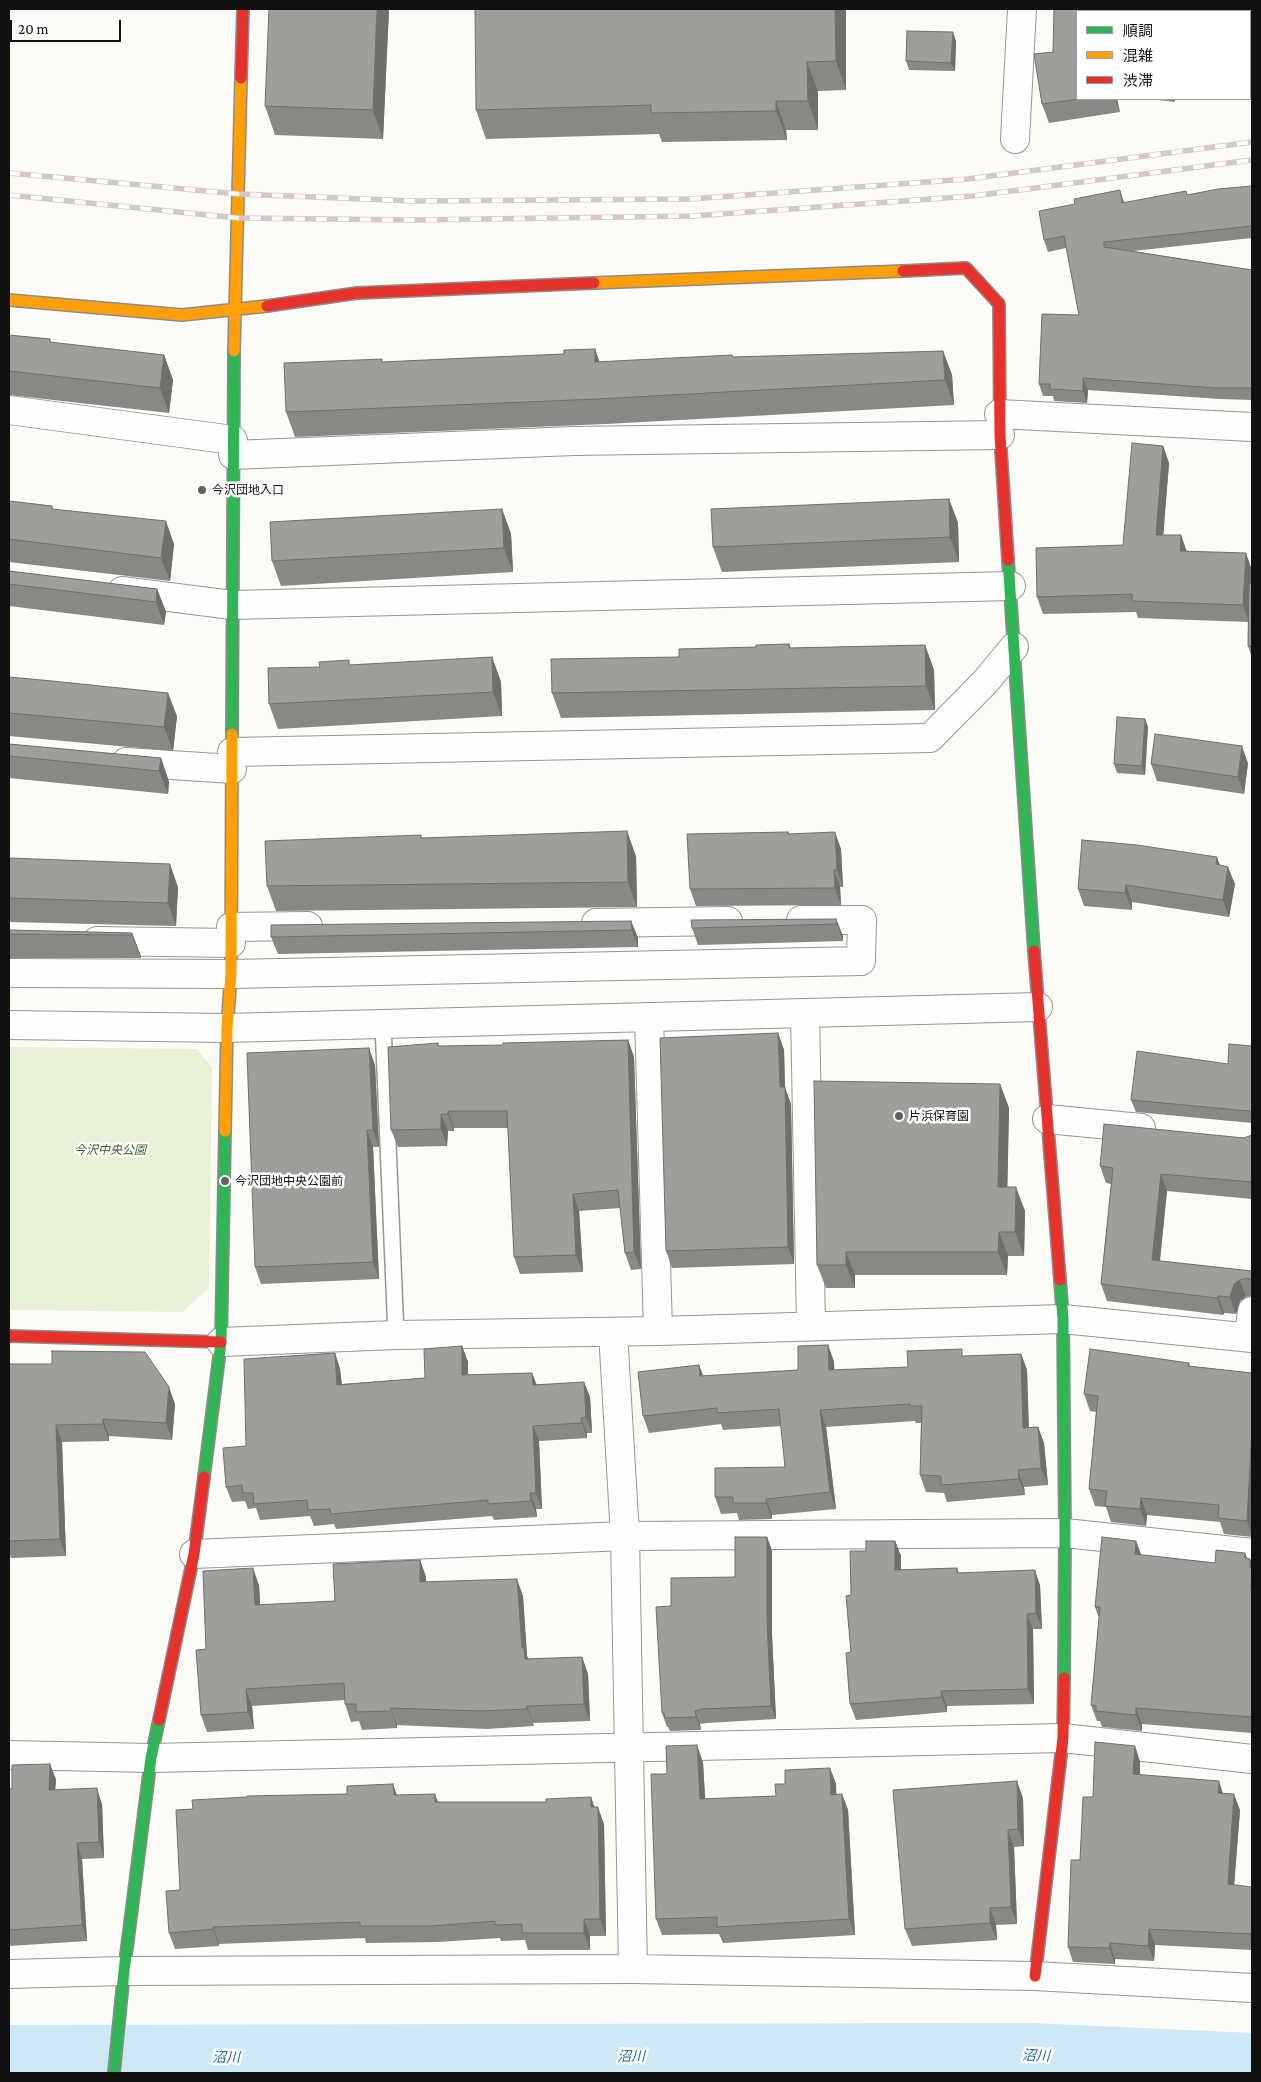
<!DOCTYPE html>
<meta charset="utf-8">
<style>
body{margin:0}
#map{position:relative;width:1261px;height:2082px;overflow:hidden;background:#fcfbf6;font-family:"Crimson Pro","Noto Sans JP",serif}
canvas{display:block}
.frame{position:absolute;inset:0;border:10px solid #101010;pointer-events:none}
.legend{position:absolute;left:1076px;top:10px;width:175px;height:90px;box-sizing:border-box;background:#fff;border:1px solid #9f9f9f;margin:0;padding:6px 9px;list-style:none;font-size:15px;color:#101010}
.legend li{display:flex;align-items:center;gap:10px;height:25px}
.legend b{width:25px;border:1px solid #9f9f9f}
.scale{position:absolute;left:10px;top:20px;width:111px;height:22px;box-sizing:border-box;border:2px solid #101010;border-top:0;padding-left:6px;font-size:15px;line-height:18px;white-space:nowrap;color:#101010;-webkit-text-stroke:4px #fff;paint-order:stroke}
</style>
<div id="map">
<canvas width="1261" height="2082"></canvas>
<div class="frame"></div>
<ul class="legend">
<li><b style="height:6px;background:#30b455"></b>順調</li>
<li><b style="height:6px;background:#ff9f0a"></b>混雑</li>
<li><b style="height:6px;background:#e5322d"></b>渋滞</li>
</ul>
<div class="scale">20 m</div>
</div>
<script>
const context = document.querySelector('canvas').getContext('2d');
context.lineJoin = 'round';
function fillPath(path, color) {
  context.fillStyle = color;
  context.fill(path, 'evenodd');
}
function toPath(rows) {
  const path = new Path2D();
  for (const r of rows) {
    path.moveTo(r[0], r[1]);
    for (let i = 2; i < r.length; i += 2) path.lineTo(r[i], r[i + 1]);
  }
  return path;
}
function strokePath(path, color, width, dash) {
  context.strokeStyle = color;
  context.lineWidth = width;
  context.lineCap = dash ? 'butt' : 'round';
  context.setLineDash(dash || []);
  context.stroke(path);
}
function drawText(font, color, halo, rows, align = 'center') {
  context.font = font + ' "Crimson Pro","Noto Sans JP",serif';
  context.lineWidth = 5;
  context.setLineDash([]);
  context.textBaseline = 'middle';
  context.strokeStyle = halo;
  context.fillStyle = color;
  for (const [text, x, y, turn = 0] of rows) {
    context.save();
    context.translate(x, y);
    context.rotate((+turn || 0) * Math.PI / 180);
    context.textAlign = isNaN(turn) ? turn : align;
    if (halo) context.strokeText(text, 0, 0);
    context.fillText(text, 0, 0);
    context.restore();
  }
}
fillPath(toPath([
 [9,1047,197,1049,212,1068,209,1288,182,1312,9,1310]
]), '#e7f1d7');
strokePath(toPath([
 [9,2058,1029,2056,1252,2066]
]), '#cee8f5', 66);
const lane = toPath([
 [383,1024,396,1335]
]);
const street = toPath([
 [1015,139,1022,9],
 [9,410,233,440],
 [999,414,1252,427],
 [233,455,573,441,1000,435],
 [122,591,232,605,1011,586],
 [232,752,930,738,986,681,1014,647],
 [126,762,232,769],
 [596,923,728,921],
 [231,927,308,926],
 [97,941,231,943],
 [9,973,231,974,861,961,862,920,801,920],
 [805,1013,811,1326],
 [649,1017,658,1331],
 [9,1025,227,1028,1038,1007],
 [1047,1119,1141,1128],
 [613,1332,625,1536,633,1969],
 [1249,1337,1252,1311],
 [221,1342,396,1335,658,1331,1063,1319,1252,1338],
 [194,1554,625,1536,1065,1533,1252,1553],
 [9,1755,151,1758,1063,1738,1252,1759],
 [9,1974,124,1971,633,1969,1035,1976,1252,1988]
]);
const fast = toPath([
 [1008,560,1034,951],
 [232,734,234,351],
 [1060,1280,1063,1319,1065,1533,1064,1678],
 [204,1477,221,1342,225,1131],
 [114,2073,124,1971,151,1758,159,1720]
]);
const slow = toPath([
 [594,283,903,271],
 [9,300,182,315,267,306],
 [234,351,241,78],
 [225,1131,227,1028,231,974,232,734]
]);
const jam = toPath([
 [241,78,243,9],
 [903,271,966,268,999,304,1000,435,1008,560],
 [267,306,357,293,594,283],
 [1034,951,1060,1280],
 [9,1336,221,1342],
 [159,1720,194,1554,204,1477],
 [1035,1976,1063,1738,1064,1678]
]);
strokePath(lane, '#969694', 18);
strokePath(street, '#969694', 30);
strokePath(fast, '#8d8c8a', 14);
strokePath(slow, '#8d8c8a', 14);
strokePath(jam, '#8d8c8a', 14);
strokePath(lane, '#fffefe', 15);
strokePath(street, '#fffefe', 28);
strokePath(fast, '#30b455', 11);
strokePath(slow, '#ff9f0a', 11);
strokePath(jam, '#e5322d', 11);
const rail = toPath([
 [9,173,239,194,414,201,691,199,968,179,1252,142],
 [9,195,238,218,415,220,693,216,973,196,1252,160]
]);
strokePath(rail, '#d7c6c7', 5.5);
strokePath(rail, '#fff', 4, [11]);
fillPath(toPath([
 [389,9,383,139,275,135,265,106],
 [846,9,846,90,818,91,818,130,786,130,787,140,662,142,659,134,486,139,476,110],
 [1054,9,1252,9,1252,52,1250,51,1250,11,1077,11,1077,99,1117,99,1120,112,1049,123,1042,104,1034,54,1053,52],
 [956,41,955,71,909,70,906,61],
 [1150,99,1175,99,1175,102],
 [1252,186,1252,238,1133,251,1252,270,1252,400,1220,399,1088,390,1087,403,1054,401,1053,396,1043,396,1039,384,1079,315,1066,248,1048,252,1044,240,1075,204,1124,203],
 [9,335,50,339,51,343,164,355,173,380,169,413,9,395],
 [595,349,599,362,943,351,952,375,954,405,606,424,295,437,286,412,383,362,564,354],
 [1163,446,1169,463,1163,535,1181,535,1186,551,1252,570,1251,583,1252,583,1252,658,1248,646,1248,622,1138,618,1136,612,1043,614,1037,597,1123,545],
 [949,499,958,523,959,562,722,572,713,547],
 [9,501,52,506,53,509,174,544,170,581,9,562],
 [502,509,511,534,513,572,281,586,272,561],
 [9,571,157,589,166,612,164,625,9,606],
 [789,644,791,648,925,645,934,670,935,710,561,718,552,693,679,657],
 [492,657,501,682,502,716,278,729,269,704,320,667],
 [9,677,177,716,173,751,9,736],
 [1145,719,1148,727,1145,775,1117,773,1114,764],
 [9,744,161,758,169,782,168,794,9,778],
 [1248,763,1244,794,1157,781,1151,764],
 [788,832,789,834,841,849,843,887,840,887,841,905,696,906,690,889],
 [421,835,422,838,636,856,637,907,276,911,267,886],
 [9,858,178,887,176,926,9,922],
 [1220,865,1235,884,1229,917,1132,902,1132,910,1084,906,1078,889],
 [836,919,843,936,843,941,698,945,692,928],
 [631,921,638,938,638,947,278,954,271,937],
 [9,930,132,933,141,956,141,958,9,958],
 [778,1033,784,1050,785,1088,791,1104,794,1264,672,1268,666,1251],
 [628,1040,634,1057,641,1269,631,1270,625,1253,620,1208,579,1211,583,1272,520,1274,514,1257,508,1128,454,1128,454,1131,448,1131,447,1146,398,1147,391,1130,438,1043,439,1046,503,1045],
 [1252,1046,1252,1123,1136,1112,1131,1100,1228,1064],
 [375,1065,379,1147,373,1147,379,1279,261,1284,255,1267],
 [1000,1084,1009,1108,1007,1187,1025,1211,1024,1256,1008,1256,1007,1275,855,1275,855,1288,826,1288,817,1265],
 [1252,1135,1252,1199,1167,1191,1160,1261,1252,1271,1252,1296,1246,1297,1240,1301,1236,1314,1224,1313,1223,1315,1107,1301,1101,1284,1111,1184,1106,1183,1100,1166,1244,1138],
 [828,1345,834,1362,834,1370,908,1367,965,1356,1021,1354,1027,1370,1029,1428,1038,1427,1044,1443,1048,1485,1024,1487,1025,1495,947,1502,944,1493,926,1492,920,1475,921,1423,916,1423,915,1421,826,1427,836,1509,772,1515,772,1519,739,1520,737,1513,721,1514,715,1497,785,1467,781,1426,723,1430,721,1424,649,1433,643,1416,699,1365,703,1376,798,1370],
 [462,1346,468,1362,468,1375,532,1373,536,1385,584,1382,590,1397,592,1433,587,1433,587,1438,539,1441,542,1509,536,1509,537,1517,494,1520,492,1516,336,1529,334,1524,314,1526,310,1516,260,1520,256,1508,248,1509,245,1501,232,1502,226,1487,246,1446,335,1353,340,1369,342,1384,425,1378],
 [1189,1363,1190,1366,1252,1373,1252,1537,1224,1534,1220,1522,1147,1515,1146,1526,1111,1522,1106,1507,1095,1506,1089,1489,1096,1412,1090,1411,1084,1394],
 [9,1364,52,1364,175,1404,172,1440,109,1436,109,1441,62,1442,66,1556,11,1558,9,1551],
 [767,1537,772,1551,772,1635,776,1719,707,1723,700,1724,701,1730,670,1731,668,1727,667,1727,662,1713,671,1606,735,1577],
 [895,1541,901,1556,901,1570,957,1568,959,1573,1040,1585,1042,1629,1033,1629,1034,1704,947,1706,947,1712,856,1720,850,1704,851,1652,866,1551],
 [1136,1541,1141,1555,1215,1563,1245,1553,1247,1558,1250,1559,1252,1564,1252,1733,1142,1724,1142,1731,1102,1727,1100,1721,1097,1721,1091,1705,1099,1618,1095,1607],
 [420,1560,426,1577,426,1582,523,1596,527,1656,528,1659,582,1657,588,1674,590,1721,533,1723,534,1726,487,1729,397,1725,397,1728,362,1730,359,1721,351,1722,345,1704,345,1700,252,1706,254,1729,207,1732,201,1715,206,1649,259,1585,260,1605,335,1601],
 [1135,1746,1140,1762,1140,1775,1223,1793,1240,1810,1234,1885,1252,1887,1252,1950,1155,1945,1154,1961,1115,1959,1115,1964,1073,1962,1068,1947,1080,1860,1093,1797],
 [703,1762,705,1799,776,1796,785,1784,830,1768,836,1784,836,1795,842,1794,848,1810,855,1935,723,1943,719,1934,662,1935,656,1919,667,1774],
 [56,1779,55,1790,102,1804,104,1858,82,1859,87,1941,9,1946,9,1789],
 [397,1795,438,1802,546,1802,591,1797,594,1807,604,1824,606,1936,590,1936,590,1950,528,1950,525,1940,501,1941,500,1938,438,1942,366,1943,365,1938,219,1944,219,1946,175,1949,169,1933,180,1890],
 [1023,1798,1024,1846,1014,1847,1017,1924,996,1925,997,1940,912,1946,905,1929]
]), '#8a8885');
fillPath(toPath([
 [377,9,389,9,383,139,373,110],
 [835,9,846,9,846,90,836,61],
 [953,32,956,41,955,71,951,63],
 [807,62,818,91,818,130,808,101],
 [1115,99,1117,99,1120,112],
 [776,101,786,130,787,140,776,111],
 [1120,190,1124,202,1126,215,1122,203],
 [595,349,604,374,595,362],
 [943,351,952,375,954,405,945,380],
 [164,355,173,380,169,413,160,388],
 [1083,378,1088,390,1087,403,1083,391],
 [1163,446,1169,463,1162,552,1156,535],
 [949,499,958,523,959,562,950,537],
 [502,509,511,534,513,572,504,548],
 [166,521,174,544,170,581,161,558],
 [1181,535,1187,552,1180,551],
 [1246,553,1252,570,1249,622,1243,605],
 [157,589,166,612,164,625,156,602],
 [925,645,934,670,935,710,926,686],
 [492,657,501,682,502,716,493,692],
 [168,693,177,716,173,751,164,727],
 [1145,719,1148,727,1145,775,1142,766],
 [1242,746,1248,763,1244,794,1238,777],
 [161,758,169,782,168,794,159,771],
 [627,831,636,856,637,907,628,882],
 [835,832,841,849,843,887,837,870],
 [1217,857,1223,874,1216,864],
 [170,864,178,887,176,926,168,903],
 [1228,867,1235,884,1229,917,1223,900],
 [834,870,840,887,841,905,835,888],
 [1126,885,1132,902,1132,910,1125,893],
 [836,919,843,936,843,941,837,924],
 [631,921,638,938,638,947,632,930],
 [132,933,141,956,141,958,132,935],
 [778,1033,784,1050,785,1088,791,1104,794,1264,788,1247],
 [628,1040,634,1057,641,1269,634,1252],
 [369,1048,375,1065,379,1147,373,1130],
 [1000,1084,1009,1108,1007,1211,998,1187],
 [448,1111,454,1128,454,1131,448,1114],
 [441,1114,448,1131,447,1146,441,1129],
 [367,1130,373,1147,379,1279,373,1262],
 [1161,1174,1167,1191,1158,1277,1152,1260],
 [1016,1187,1025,1211,1024,1256,1015,1232],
 [573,1194,579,1211,583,1272,576,1255],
 [999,1232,1008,1256,1007,1275,998,1252],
 [846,1252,855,1275,855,1288,846,1265],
 [1240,1280,1246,1297,1240,1301,1236,1314,1230,1297,1234,1284],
 [1218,1296,1224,1313,1223,1315,1217,1298],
 [828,1345,834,1362,835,1387,829,1370],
 [462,1346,468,1362,468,1391,462,1375],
 [335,1353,340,1369,343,1400,337,1385],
 [1021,1354,1027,1370,1029,1445,1023,1428],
 [699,1365,705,1381,700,1376],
 [532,1373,538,1388,533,1385],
 [584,1382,590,1397,592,1433,586,1417],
 [169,1387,175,1404,172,1440,166,1423],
 [820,1410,826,1427,836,1509,830,1492],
 [581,1418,587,1433,587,1438,582,1423],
 [103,1419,109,1436,109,1441,103,1424],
 [56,1425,62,1442,66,1556,60,1539],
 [533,1426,539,1441,542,1509,536,1493],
 [1038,1427,1044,1443,1048,1485,1041,1468],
 [1252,1428,1252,1536,1247,1521],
 [1018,1470,1024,1487,1025,1495,1019,1479],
 [530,1493,536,1509,537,1517,531,1501],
 [1141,1498,1147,1515,1146,1526,1140,1509],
 [766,1499,772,1515,772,1519,766,1503],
 [767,1537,772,1551,772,1635,776,1719,771,1706,767,1621],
 [895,1541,901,1556,901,1585,895,1570],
 [1136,1541,1142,1557,1135,1554],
 [1245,1553,1250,1566,1250,1559,1252,1564,1252,1575,1245,1558],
 [420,1560,426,1577,426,1599,420,1582],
 [253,1568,259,1585,261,1622,255,1605],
 [1035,1570,1040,1585,1042,1629,1036,1613],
 [517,1579,523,1596,527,1656,531,1665,531,1676,522,1648],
 [1027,1614,1033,1629,1034,1704,1028,1689],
 [582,1657,588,1674,590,1721,584,1704],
 [246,1689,252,1706,254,1729,248,1712],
 [941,1691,947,1706,947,1712,942,1697],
 [527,1706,533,1723,534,1726,527,1709],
 [390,1708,397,1725,397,1728,391,1711],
 [1136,1708,1142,1724,1142,1731,1136,1715],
 [695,1711,700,1724,701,1730,696,1717],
 [697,1745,703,1762,706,1815,700,1799],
 [1135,1746,1140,1762,1139,1790,1133,1774],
 [50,1764,56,1779,54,1806,49,1790],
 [830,1768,836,1784,837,1811,831,1795],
 [1017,1781,1023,1798,1024,1846,1018,1829],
 [1219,1781,1224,1797,1218,1793],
 [393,1784,399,1801,394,1795],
 [97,1788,102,1804,104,1858,99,1842],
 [435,1794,441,1810,435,1802],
 [842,1794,848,1810,855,1935,849,1919],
 [1234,1794,1240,1810,1233,1900,1228,1884],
 [591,1797,597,1814,591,1807],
 [598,1807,604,1824,606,1936,600,1919],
 [1008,1830,1014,1847,1017,1924,1011,1907],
 [77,1843,82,1859,87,1941,82,1925],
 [990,1908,996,1925,997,1940,990,1923],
 [584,1919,590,1936,590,1950,584,1933],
 [213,1927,219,1944,219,1946,213,1929],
 [1149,1929,1155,1945,1154,1961,1148,1946],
 [1110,1943,1115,1959,1115,1964,1109,1948]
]), '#706f6c');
const building = toPath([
 [269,9,377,9,373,110,265,106,269,9],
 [475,9,835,9,836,61,807,62,808,101,776,101,776,111,651,113,651,105,476,110,475,9],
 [1054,9,1252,9,1252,34,1250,34,1250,11,1077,11,1077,99,1079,99,1042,104,1034,54,1053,52,1054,9],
 [907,31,953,32,951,63,906,61,907,31],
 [1252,186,1252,226,1104,242,1104,247,1252,270,1252,388,1216,388,1083,378,1083,391,1050,389,1050,384,1039,384,1042,314,1079,315,1064,236,1044,240,1039,211,1075,204,1074,199,1120,190,1122,203,1186,191,1187,195,1218,189,1252,186],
 [9,335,50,339,50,342,164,355,160,388,9,371,9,335],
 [595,349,595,362,732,355,733,357,943,351,945,380,597,399,286,412,284,363,382,359,382,362,469,358,564,354,564,350,595,349],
 [1132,443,1163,446,1156,535,1181,535,1180,551,1246,553,1243,605,1132,601,1132,594,1037,597,1036,548,1123,545,1132,443],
 [949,499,950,537,713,547,711,509,949,499],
 [9,501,52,506,52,509,166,521,161,558,9,539,9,501],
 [502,509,504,548,272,561,270,522,502,509],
 [9,571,157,589,156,602,9,584,9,571],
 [1249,583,1252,583,1252,646,1248,646,1249,583],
 [789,644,789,648,925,645,926,686,552,693,551,659,679,657,679,649,756,647,756,645,789,644],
 [492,657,493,692,269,704,268,668,320,667,319,662,349,660,349,665,492,657],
 [9,677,52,681,168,693,164,727,9,713,9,677],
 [1117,717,1145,719,1142,766,1114,764,1117,717],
 [1155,734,1242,746,1238,777,1151,764,1155,734],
 [9,744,161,758,159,771,9,756,9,744],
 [627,831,628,882,267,886,265,841,421,835,421,838,627,831],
 [788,832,788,834,835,832,837,870,834,870,835,888,690,889,687,834,788,832],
 [1082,840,1137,845,1217,857,1216,864,1228,867,1223,900,1126,885,1125,893,1078,889,1082,840],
 [9,858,170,864,168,903,9,898,9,858],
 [836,919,837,924,692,928,691,920,836,919],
 [631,921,632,930,271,937,271,925,631,921],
 [9,930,132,933,132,935,9,934,9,930],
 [778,1033,780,1087,785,1087,788,1247,666,1251,660,1038,778,1033],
 [628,1040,634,1252,625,1253,618,1190,573,1194,576,1255,514,1257,507,1111,448,1111,448,1114,441,1114,441,1129,391,1130,388,1047,438,1043,438,1046,503,1045,503,1043,628,1040],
 [1229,1044,1252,1046,1252,1113,1249,1111,1131,1100,1137,1051,1228,1064,1229,1044],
 [369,1048,373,1130,367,1130,373,1262,255,1267,247,1053,369,1048],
 [814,1081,1000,1084,998,1187,1016,1187,1015,1232,999,1232,998,1252,846,1252,846,1265,817,1265,814,1081],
 [1104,1124,1244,1138,1252,1135,1252,1182,1161,1174,1152,1260,1252,1271,1252,1280,1247,1278,1240,1280,1234,1284,1230,1297,1218,1296,1217,1298,1101,1284,1113,1168,1100,1166,1104,1124],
 [828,1345,829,1370,908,1367,907,1351,962,1349,962,1356,1021,1354,1023,1428,1038,1427,1041,1468,1018,1470,1019,1479,941,1485,941,1476,920,1475,922,1406,910,1406,910,1404,820,1410,830,1492,766,1499,766,1503,733,1503,733,1497,715,1497,715,1468,785,1467,779,1409,717,1413,717,1408,643,1416,638,1372,699,1365,700,1376,798,1370,798,1346,828,1345],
 [462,1346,462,1375,532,1373,533,1385,584,1382,586,1417,581,1418,582,1423,533,1426,536,1493,530,1493,531,1501,488,1504,488,1500,331,1514,330,1509,308,1510,307,1500,254,1504,253,1493,243,1493,242,1485,226,1487,223,1448,246,1446,244,1359,335,1353,337,1385,425,1378,424,1349,462,1346],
 [1090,1349,1189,1363,1188,1366,1252,1373,1252,1428,1247,1521,1218,1518,1219,1505,1141,1498,1140,1509,1105,1506,1107,1491,1089,1489,1098,1396,1084,1394,1090,1349],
 [52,1351,145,1352,169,1387,166,1423,103,1419,103,1424,56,1425,60,1539,9,1541,9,1364,52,1364,52,1351],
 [735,1537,767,1537,767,1621,771,1706,702,1709,695,1711,696,1717,665,1718,664,1713,662,1713,656,1607,671,1606,671,1578,735,1577,735,1537],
 [1102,1537,1136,1541,1135,1554,1215,1563,1216,1550,1245,1553,1245,1558,1250,1559,1250,1568,1252,1568,1251,1589,1252,1589,1252,1717,1136,1708,1136,1715,1096,1711,1096,1706,1091,1705,1100,1607,1095,1607,1102,1537],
 [866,1541,895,1541,895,1570,957,1568,957,1573,1035,1570,1036,1613,1027,1614,1028,1689,941,1691,942,1697,850,1704,846,1653,851,1652,846,1596,851,1595,850,1551,866,1551,866,1541],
 [420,1560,420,1582,517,1579,522,1648,524,1648,525,1659,582,1657,584,1704,527,1706,527,1709,481,1711,390,1708,391,1711,356,1712,356,1704,345,1704,344,1683,246,1689,248,1712,201,1715,196,1650,206,1649,203,1571,253,1568,255,1605,335,1601,333,1564,420,1560],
 [1095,1742,1135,1746,1133,1774,1219,1781,1218,1793,1234,1794,1228,1884,1252,1887,1252,1942,1251,1942,1251,1934,1149,1929,1148,1946,1110,1943,1109,1948,1068,1947,1071,1860,1080,1860,1083,1797,1093,1797,1095,1742],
 [697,1745,700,1799,776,1796,775,1784,785,1784,785,1770,830,1768,831,1795,842,1794,849,1919,717,1927,717,1917,656,1919,651,1774,667,1774,666,1746,697,1745],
 [50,1764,49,1790,97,1788,99,1842,77,1843,82,1925,9,1930,9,1789,12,1789,12,1765,50,1764],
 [1017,1781,1018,1829,1008,1830,1011,1907,990,1908,990,1923,905,1929,893,1790,1017,1781],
 [393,1784,394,1795,435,1794,435,1802,546,1802,546,1799,591,1797,591,1807,598,1807,600,1919,584,1919,584,1933,522,1933,522,1924,495,1925,495,1921,432,1926,360,1926,360,1922,213,1927,213,1929,169,1933,166,1891,180,1890,176,1810,193,1809,192,1800,247,1797,247,1796,347,1794,347,1786,393,1784]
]);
fillPath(building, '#a09e9b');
strokePath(building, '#706f6c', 1);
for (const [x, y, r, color] of [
 [202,490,5,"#636260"],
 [899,1116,5,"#636260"],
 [225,1181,5,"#636260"]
]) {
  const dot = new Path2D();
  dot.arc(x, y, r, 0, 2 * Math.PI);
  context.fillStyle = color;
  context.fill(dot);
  strokePath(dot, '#fff', 2);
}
drawText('12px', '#101010', '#fff', [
 ["今沢団地入口",212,490],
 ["片浜保育園",909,1116],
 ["今沢団地中央公園前",235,1181]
], 'left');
drawText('italic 12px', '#326622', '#fff', [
 ["今沢中央公園",110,1150]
]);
drawText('italic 14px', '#1e699d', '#fff', [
 ["沼川",1036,2056,2],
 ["沼川",631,2057],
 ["沼川",226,2058]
]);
</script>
